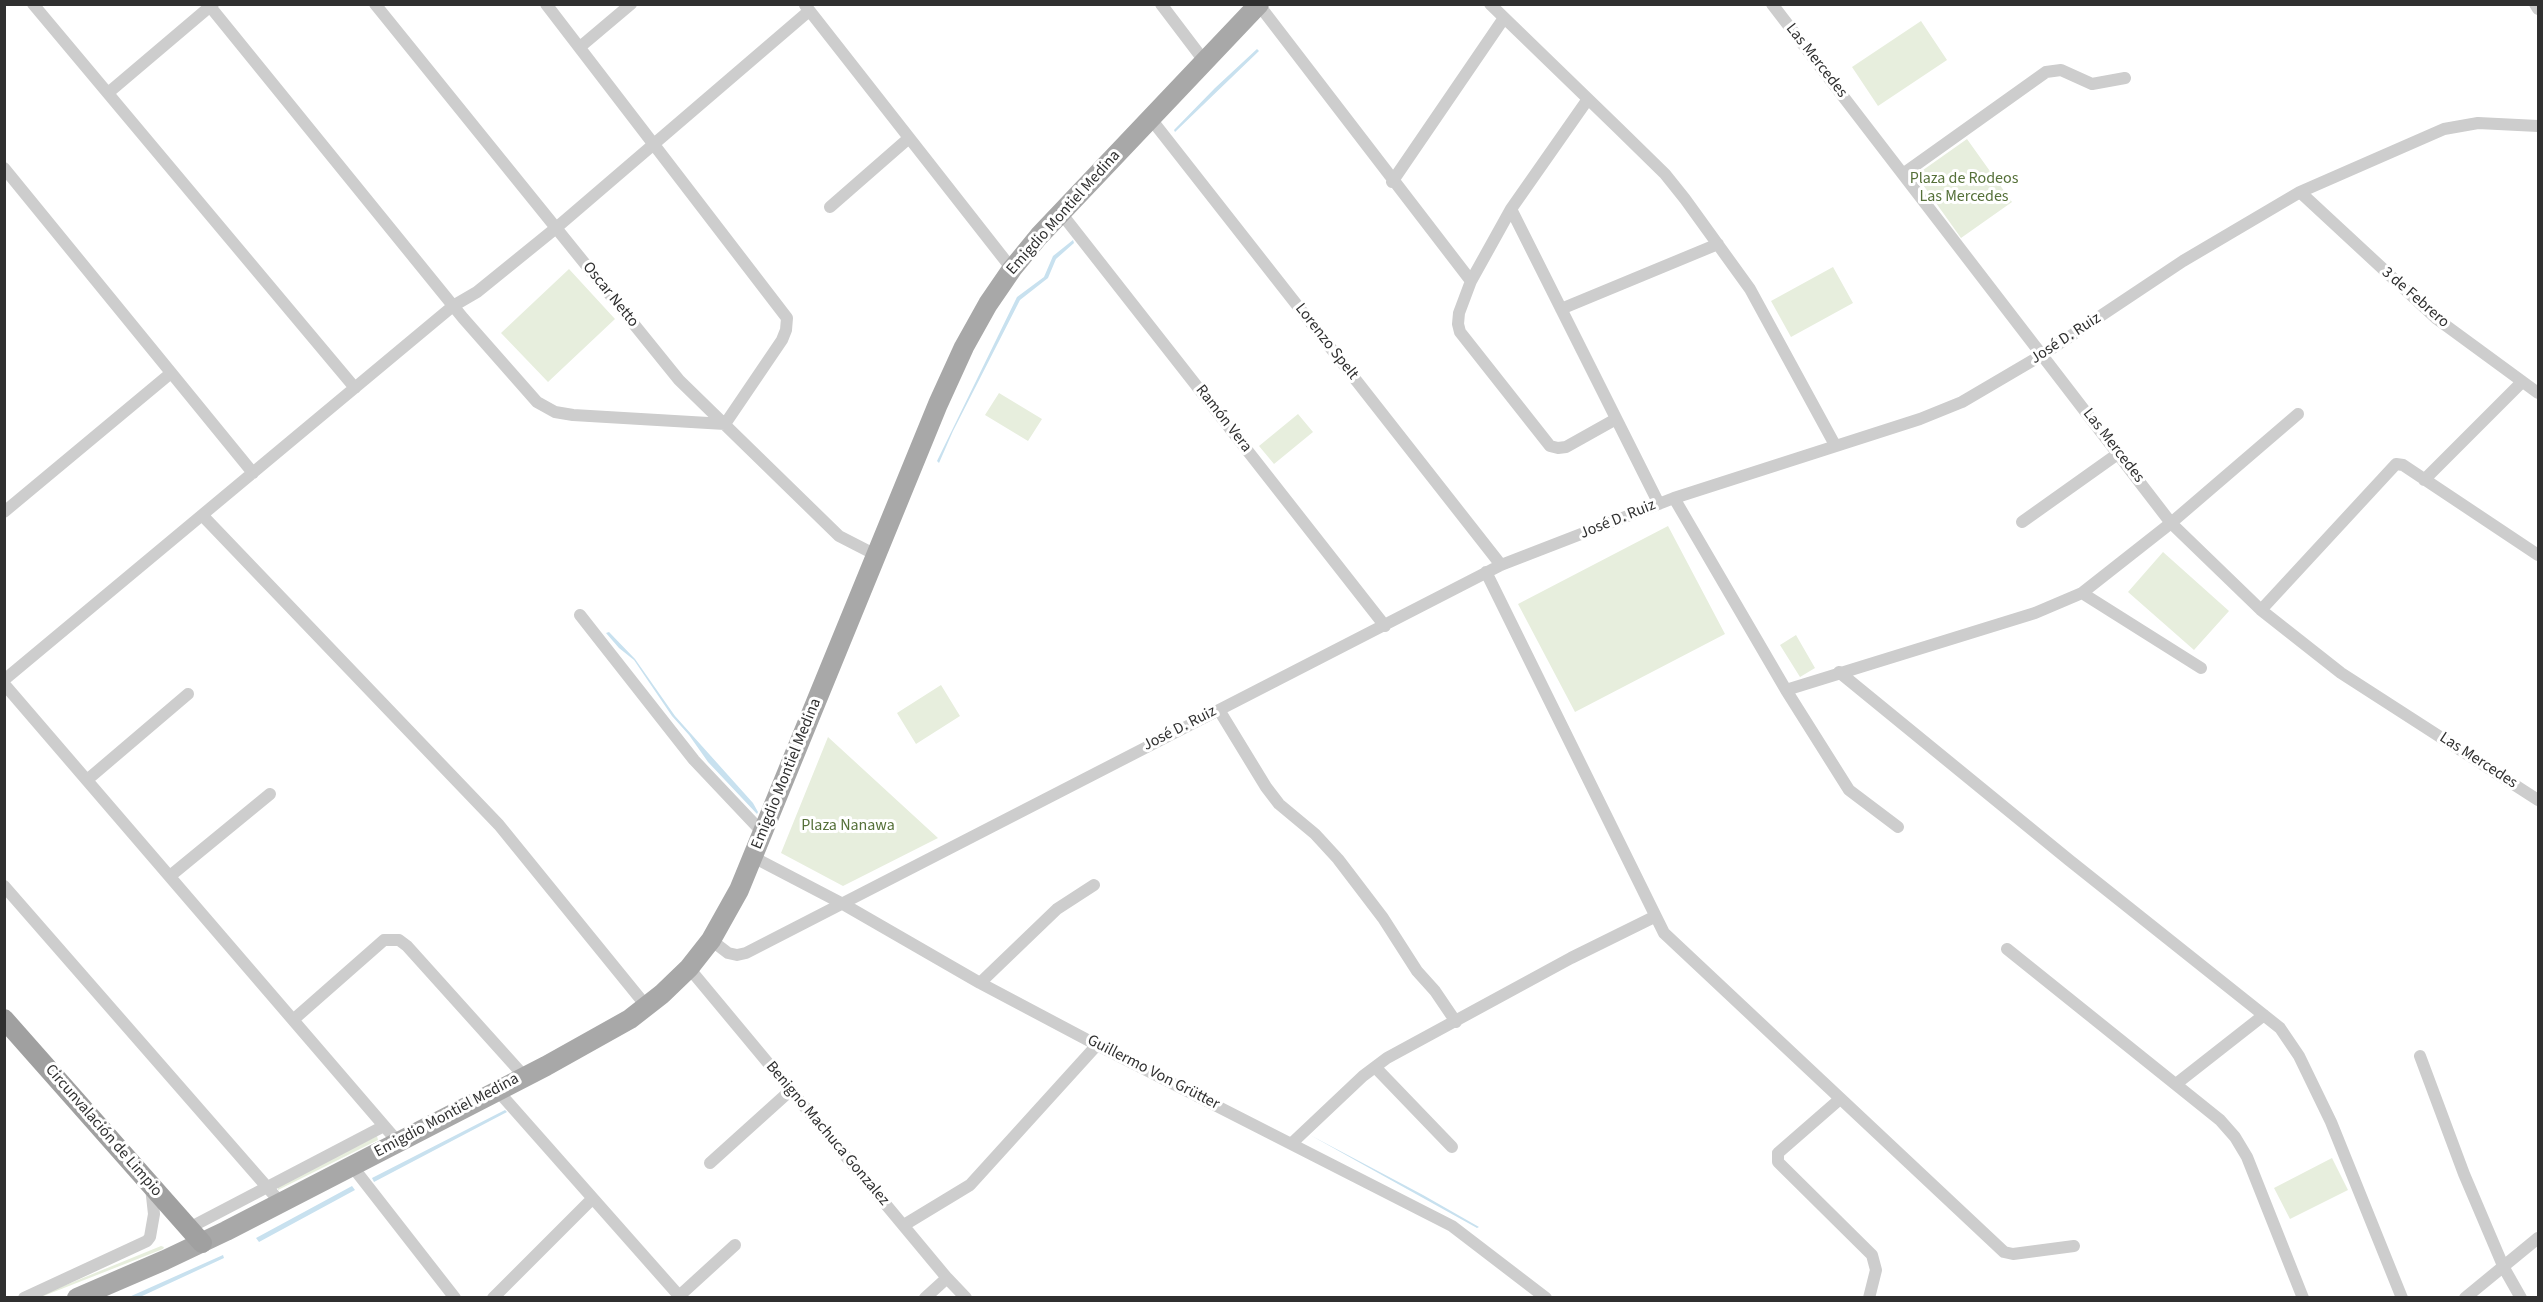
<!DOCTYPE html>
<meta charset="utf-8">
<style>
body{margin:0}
#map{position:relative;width:2543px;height:1302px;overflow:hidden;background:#fff;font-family:"Source Sans 3",sans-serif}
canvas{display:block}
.frame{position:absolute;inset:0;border:6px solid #303030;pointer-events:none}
</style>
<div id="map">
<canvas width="2543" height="1302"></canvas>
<div class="frame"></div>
</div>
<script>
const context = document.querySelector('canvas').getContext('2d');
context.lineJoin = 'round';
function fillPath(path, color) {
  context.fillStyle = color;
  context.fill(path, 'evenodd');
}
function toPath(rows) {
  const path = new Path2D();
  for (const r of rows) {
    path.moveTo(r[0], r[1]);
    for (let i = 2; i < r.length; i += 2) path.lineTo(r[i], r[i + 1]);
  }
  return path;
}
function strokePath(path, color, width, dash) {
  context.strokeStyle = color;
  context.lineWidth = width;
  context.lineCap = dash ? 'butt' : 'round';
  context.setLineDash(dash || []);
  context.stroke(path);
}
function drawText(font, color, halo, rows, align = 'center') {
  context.font = font + ' "Source Sans 3",sans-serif';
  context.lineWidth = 6;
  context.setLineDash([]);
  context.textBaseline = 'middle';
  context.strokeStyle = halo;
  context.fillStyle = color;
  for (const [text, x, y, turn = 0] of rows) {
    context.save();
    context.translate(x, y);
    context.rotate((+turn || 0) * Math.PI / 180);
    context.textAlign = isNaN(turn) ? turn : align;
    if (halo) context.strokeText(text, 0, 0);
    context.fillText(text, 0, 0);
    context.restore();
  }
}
fillPath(toPath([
 [1921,21,1947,60,1878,106,1852,67],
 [1967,139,2012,202,1961,238,1916,175],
 [1833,267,1853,303,1791,337,1771,301],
 [569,269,615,319,548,382,501,333],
 [999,393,1042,419,1028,441,985,415],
 [1298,414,1313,432,1274,464,1259,446],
 [1668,526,1725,634,1575,712,1518,604],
 [2163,552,2229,611,2194,650,2128,592],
 [1796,635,1815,668,1800,677,1780,645],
 [941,685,960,716,916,744,897,713],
 [828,737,938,838,843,886,781,853],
 [377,1136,378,1140,278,1190,278,1187],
 [2332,1158,2348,1190,2290,1219,2274,1188],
 [161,1246,164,1247,163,1249,41,1297,34,1298]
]), '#e7eedd');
fillPath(toPath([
 [1257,49,1259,51,1175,132,1174,130,1215,88],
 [1073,240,1074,243,1056,259,1048,278,1020,300,953,431,939,463,937,461,1017,297,1044,277,1053,256],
 [609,632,635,659,675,716,753,803,758,812,757,814,708,762,689,735,672,716,634,660,619,648,606,633],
 [505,1110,507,1112,374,1182,372,1178],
 [1310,1135,1423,1195,1479,1227,1477,1228],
 [352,1186,355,1190,259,1242,256,1238],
 [223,1255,224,1258,140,1297,129,1297]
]), '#c8e1ef');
strokePath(toPath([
 [33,4,355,388],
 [208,4,463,318,537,402,555,412,573,415,725,424,782,340,786,330,787,318,546,4],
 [375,4,679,380,839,536,876,555],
 [1161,4,1205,62],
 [1490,4,1618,128,1665,174,1685,199,1750,289,1835,445],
 [1772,4,2171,523,2261,610,2341,673,2538,800],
 [2535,4,2538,9],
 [805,5,1012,269],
 [1259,5,1471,281],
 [580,47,631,4],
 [108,93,213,4],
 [1588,99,1511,209,1471,281,1459,313,1458,324,1460,332,1550,446,1558,448,1566,447,1616,419],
 [1151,119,1501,565],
 [4,168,253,473],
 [1903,174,2046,72,2061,70,2092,84,2125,78],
 [1392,182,1504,18],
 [2300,192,2437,319,2538,393],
 [830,207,909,138],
 [1511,209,1659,504],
 [1061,213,1385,626],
 [1561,309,1718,244],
 [2424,480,2522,382],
 [1674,498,1786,690,1849,790,1898,827],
 [4,512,171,373],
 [202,515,499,825,647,1007],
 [2022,522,2119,453],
 [1486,572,1664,933,2004,1252,2013,1254,2074,1246],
 [2082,593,2201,668],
 [2261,610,2396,464,2403,465,2538,555],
 [580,615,694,760,763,833],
 [1839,672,2069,860,2280,1028,2299,1056,2331,1122,2402,1298],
 [4,680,453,306,477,292,556,228,809,11],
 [4,684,398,1142],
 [1786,690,2035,613,2082,593,2171,523,2298,414],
 [1219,710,1266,787,1279,804,1315,834,1338,859,1383,918,1417,971,1435,991,1456,1022],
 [87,780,188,694],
 [753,857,843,904,980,983,1097,1045,1452,1226,1546,1298],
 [170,876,270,794],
 [4,886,281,1203],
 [711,940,728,953,737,955,746,953,1501,565,1674,498,1920,419,1962,402,2042,355,2183,261,2300,192,2444,129,2478,123,2538,126],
 [2007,949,2220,1120,2235,1137,2247,1157,2303,1298],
 [689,968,947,1278,966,1298],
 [980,983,1057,909,1094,885],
 [293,1020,384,940,399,940,407,946,524,1076],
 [2420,1056,2464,1174,2504,1268,2521,1298],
 [1375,1067,1452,1147],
 [2176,1084,2264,1015],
 [497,1090,681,1298],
 [1840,1099,1778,1153,1778,1162,1872,1255,1876,1270,1869,1298],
 [1291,1144,1363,1076,1387,1058,1571,958,1654,917],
 [710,1163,791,1090],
 [352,1166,455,1298],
 [904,1225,970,1185,1097,1045],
 [189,1228,384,1126],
 [24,1298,147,1241,150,1237,154,1214,151,1187],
 [493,1298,592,1199],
 [677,1298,735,1245],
 [925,1298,947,1278],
 [2465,1298,2538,1238]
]), '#cdcdcd', 12);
strokePath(toPath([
 [77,1298,165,1260,226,1231,546,1066,630,1019,662,994,689,968,711,940,739,890,938,404,964,347,988,304,1012,269,1039,236,1259,4]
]), '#a8a8a8', 20);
strokePath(toPath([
 [4,1019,202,1243]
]), '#a0a0a0', 20);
drawText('16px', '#303030', '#fff', [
 ["Las Mercedes",1816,61,52],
 ["Emigdio Montiel Medina",1064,213,-48],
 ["Oscar Netto",610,295,51],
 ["3 de Febrero",2415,298,41],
 ["José D. Ruiz",2066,339,-33],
 ["Lorenzo Spelt",1326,342,52],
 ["Ramón Vera",1223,419,52],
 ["Las Mercedes",2113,446,52],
 ["José D. Ruiz",1618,520,-22],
 ["José D. Ruiz",1180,729,-27],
 ["Las Mercedes",2478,761,33],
 ["Emigdio Montiel Medina",787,774,-68],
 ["Guillermo Von Grütter",1153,1073,27],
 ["Emigdio Montiel Medina",447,1116,-28],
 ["Circunvalación de Limpio",103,1131,49],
 ["Benigno Machuca Gonzalez",827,1134,50]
]);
drawText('16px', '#557039', '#fff', [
 ["Plaza de Rodeos",1964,179],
 ["Las Mercedes",1964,197],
 ["Plaza Nanawa",848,826]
]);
</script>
